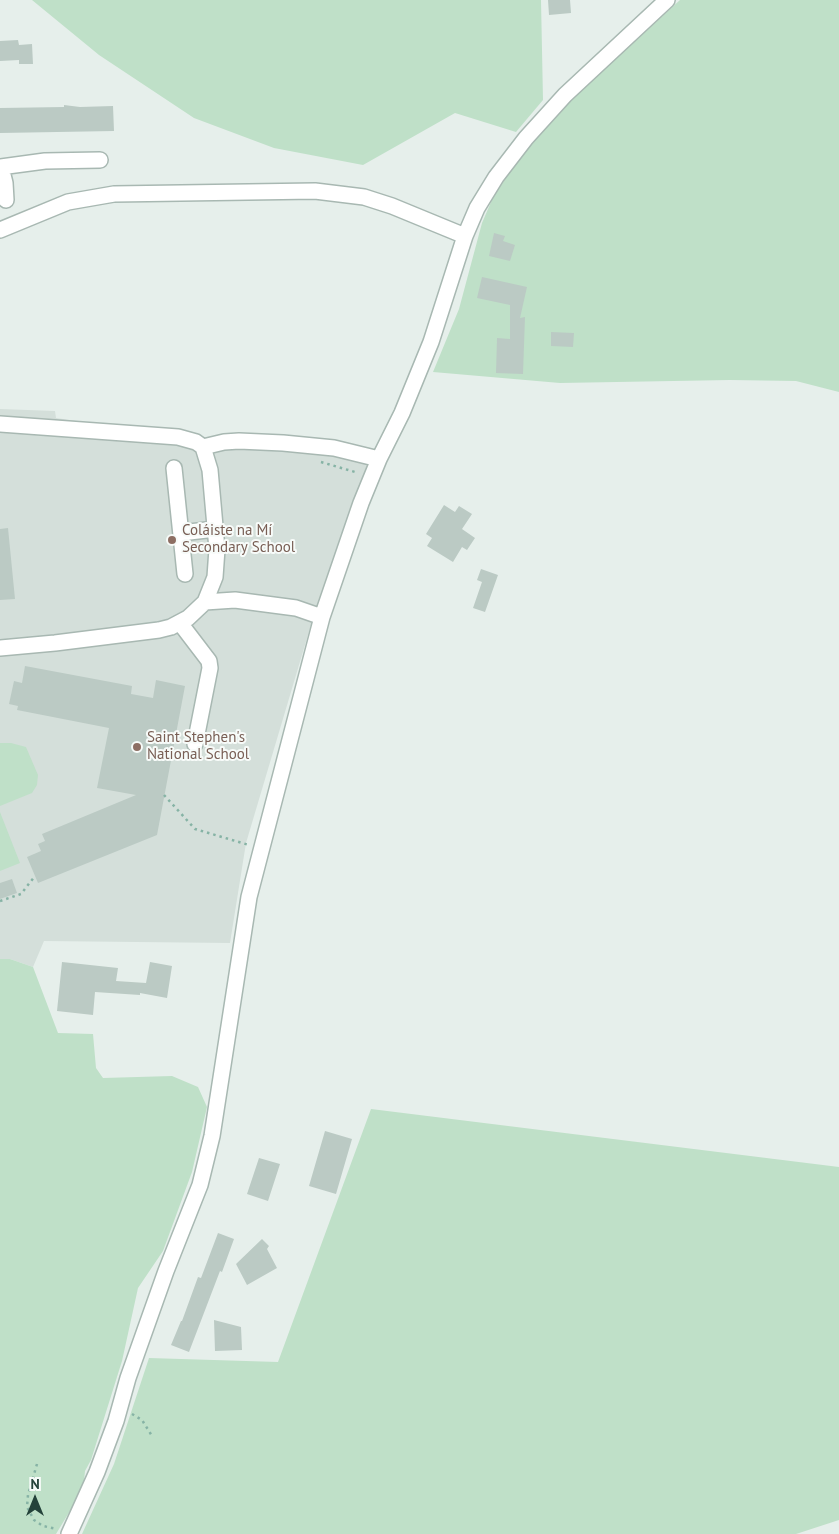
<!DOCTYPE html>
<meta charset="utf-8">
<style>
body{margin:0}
#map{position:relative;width:839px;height:1534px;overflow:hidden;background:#e6efeb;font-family:"PT Sans",sans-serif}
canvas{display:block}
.north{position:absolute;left:10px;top:1474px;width:50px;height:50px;-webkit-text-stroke:4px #f7fbf9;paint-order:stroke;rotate:0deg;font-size:14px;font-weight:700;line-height:20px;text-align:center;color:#24423a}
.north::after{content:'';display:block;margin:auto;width:18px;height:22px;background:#24423a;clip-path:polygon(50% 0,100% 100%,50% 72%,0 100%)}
</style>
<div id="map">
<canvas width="839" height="1534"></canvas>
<div class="north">N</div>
</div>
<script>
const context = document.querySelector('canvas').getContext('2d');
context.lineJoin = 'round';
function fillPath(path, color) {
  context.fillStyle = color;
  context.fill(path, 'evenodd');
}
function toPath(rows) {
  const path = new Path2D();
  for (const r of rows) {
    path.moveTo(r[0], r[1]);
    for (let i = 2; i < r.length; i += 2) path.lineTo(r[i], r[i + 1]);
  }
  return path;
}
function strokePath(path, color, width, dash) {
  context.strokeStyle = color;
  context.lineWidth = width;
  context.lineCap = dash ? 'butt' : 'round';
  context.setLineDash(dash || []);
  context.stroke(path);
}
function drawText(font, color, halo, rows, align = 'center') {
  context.font = font + ' "PT Sans",sans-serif';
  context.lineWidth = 4;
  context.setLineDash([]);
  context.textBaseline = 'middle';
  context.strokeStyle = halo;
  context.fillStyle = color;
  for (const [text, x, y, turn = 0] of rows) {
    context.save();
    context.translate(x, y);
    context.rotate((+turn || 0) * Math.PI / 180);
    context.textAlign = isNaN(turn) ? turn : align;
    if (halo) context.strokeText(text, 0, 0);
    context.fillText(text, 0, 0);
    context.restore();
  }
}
fillPath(toPath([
 [0,409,55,411,56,418,204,440,216,436,278,437,376,452,310,628,246,843,230,943,44,941,33,967,10,959,0,959]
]), '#d4dfda');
fillPath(toPath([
 [32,0,541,0,543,100,516,132,455,113,363,165,274,148,194,118,99,55],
 [680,0,839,0,839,392,796,381,730,380,560,383,433,372,459,309,482,223,494,195,534,138,560,110],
 [0,743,11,743,26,747,38,775,37,785,32,793,0,806],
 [0,812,20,863,0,871],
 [0,959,10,959,33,967,58,1033,93,1034,96,1068,103,1078,172,1076,198,1087,207,1107,192,1172,163,1251,138,1288,122,1361,91,1460,85,1471,84,1481,76,1501,56,1534,0,1534],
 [371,1109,839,1167,839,1520,796,1534,82,1534,114,1464,149,1358,278,1362]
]), '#bfe0c8');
fillPath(toPath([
 [548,0,570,0,571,13,549,15],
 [18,40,19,45,32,44,33,64,19,64,19,60,0,61,0,41],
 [64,105,80,107,113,106,114,131,0,133,0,108,64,107],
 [494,233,505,236,503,241,515,245,510,261,489,256],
 [482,277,527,287,520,318,525,317,523,374,496,373,497,338,510,339,510,305,477,298],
 [551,332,574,333,573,347,551,346],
 [444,505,455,512,459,506,472,514,462,529,475,538,467,550,462,547,453,562,427,546,432,538,426,534],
 [8,528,15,599,0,600,0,529],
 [481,569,498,575,485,612,473,608,482,582,477,580],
 [25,666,132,686,131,694,153,698,156,680,185,686,157,835,38,883,27,857,41,851,38,844,45,841,42,834,136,795,97,788,109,728,17,710,18,706,9,704,14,681,22,683],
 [12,879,17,893,0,899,0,883],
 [62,962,118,968,116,981,146,983,150,962,172,966,167,998,140,993,140,995,95,992,93,1015,57,1011],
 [325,1131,352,1139,336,1194,309,1186],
 [259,1158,280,1164,268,1201,247,1194],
 [218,1233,234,1239,222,1272,220,1271,189,1352,171,1345,181,1321,182,1321,198,1277,201,1278],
 [262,1239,269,1246,267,1249,277,1268,247,1285,236,1264],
 [214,1320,241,1327,242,1350,215,1351]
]), '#bbcac4');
const minor = toPath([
 [0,167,45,161,100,160],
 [1,167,5,183,6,200],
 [0,230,68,202,114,194,315,191,364,197,392,206,465,236],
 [0,424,178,437,196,442,203,447,210,470,217,549,215,577,205,602,188,618,171,627,159,630,55,643,0,648],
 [203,447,224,442,239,441,283,443,334,448,379,459],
 [174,468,185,574],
 [181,533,215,529],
 [205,602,235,600,296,608,322,617],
 [180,623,209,661,210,668,195,744],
 [69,1534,97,1472,116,1421,128,1378,166,1271,200,1185,212,1136,249,897,322,617,361,503,379,459,402,413,431,342,465,236,477,208,496,177,526,138,565,95,667,0]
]);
strokePath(minor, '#a8b8b2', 18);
strokePath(toPath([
 [321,462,355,472],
 [164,795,195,829,249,845],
 [0,901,21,894,35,876],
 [132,1414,142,1420,152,1436],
 [37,1464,28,1495,27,1507,34,1520,43,1526,57,1529]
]), '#86b3a5', 2.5, [2.5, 4]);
strokePath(minor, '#fff', 15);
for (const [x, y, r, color] of [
 [172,540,5,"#8d6e63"],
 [137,747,5,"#8d6e63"]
]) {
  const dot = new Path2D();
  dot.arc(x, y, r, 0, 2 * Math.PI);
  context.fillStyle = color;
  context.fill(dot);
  strokePath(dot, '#f7fbf9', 2);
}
drawText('15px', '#785e54', '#f7fbf9', [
 ["Coláiste na Mí",182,531],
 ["Secondary School",182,548],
 ["Saint Stephen's",147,738],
 ["National School",147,755]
], 'left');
</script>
